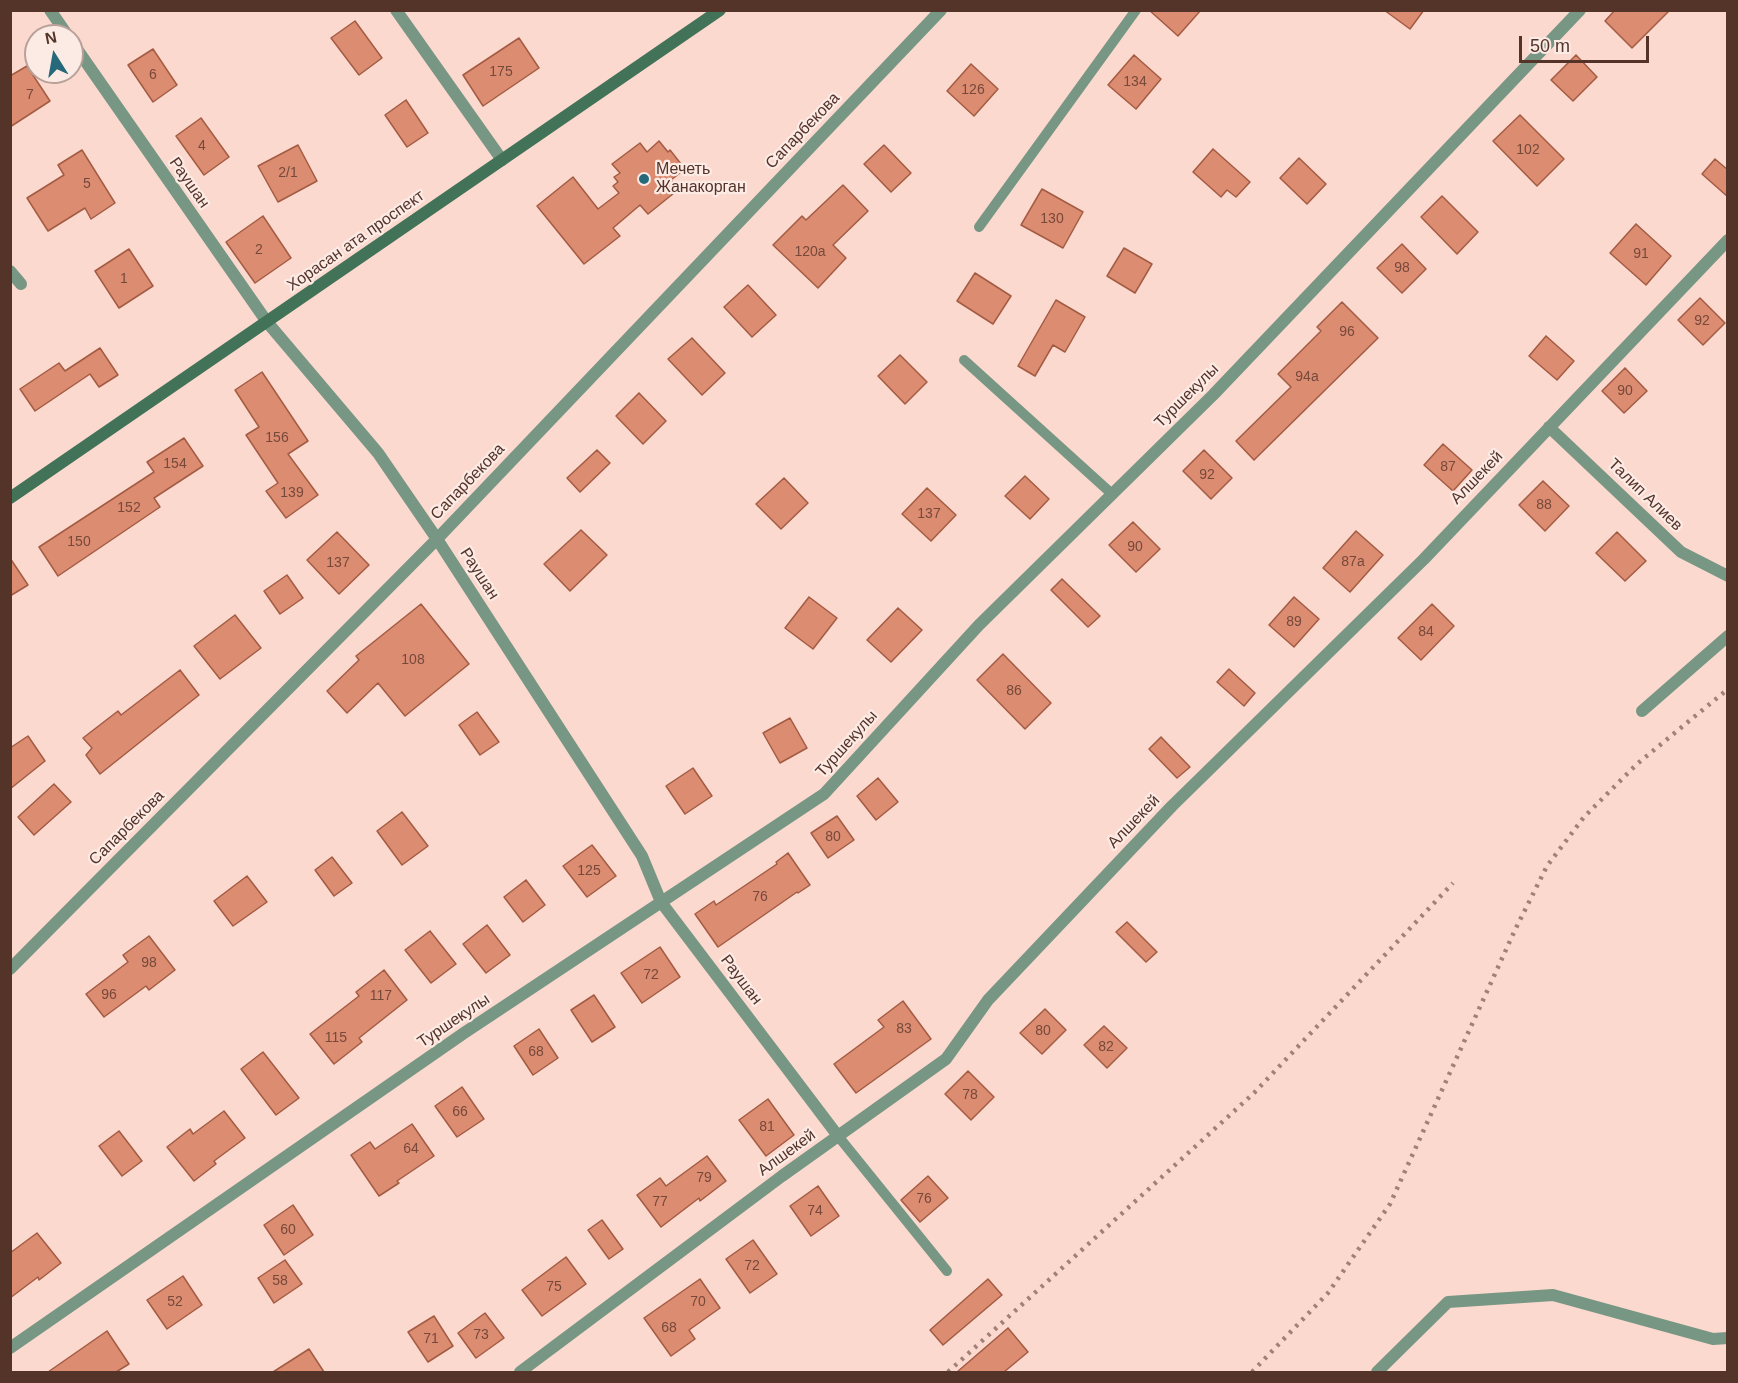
<!DOCTYPE html>
<meta charset="utf-8">
<style>
body{margin:0}
#map{position:relative;width:1738px;height:1383px;overflow:hidden;background:#fbd9ce;font-family:Arial,sans-serif}
canvas{display:block}
.frame{position:absolute;inset:0;border:12px solid #543329;pointer-events:none}
.north{position:absolute;left:24px;top:24px;width:60px;height:60px;box-sizing:border-box;background:#fcebe5;border:2px solid #b9a19a;border-radius:50%;rotate:349deg;font-size:16px;font-weight:700;line-height:24px;text-align:center;color:#543329}
.north::after{content:'';display:block;margin:auto;width:21px;height:27px;background:#26697b;clip-path:polygon(50% 0,100% 100%,50% 72%,0 100%)}
.scale{position:absolute;left:1519px;top:36px;width:130px;height:27px;box-sizing:border-box;border:3px solid #543329;border-top:0;padding-left:8px;font-size:18px;line-height:21px;white-space:nowrap;color:#543329;-webkit-text-stroke:4px #fcebe5;paint-order:stroke}
</style>
<div id="map">
<canvas width="1738" height="1383"></canvas>
<div class="frame"></div>
<div class="north">N</div>
<div class="scale">50 m</div>
</div>
<script>
const context = document.querySelector('canvas').getContext('2d');
context.lineJoin = 'round';
function fillPath(path, color) {
  context.fillStyle = color;
  context.fill(path, 'evenodd');
}
function toPath(rows) {
  const path = new Path2D();
  for (const r of rows) {
    path.moveTo(r[0], r[1]);
    for (let i = 2; i < r.length; i += 2) path.lineTo(r[i], r[i + 1]);
  }
  return path;
}
function strokePath(path, color, width, dash) {
  context.strokeStyle = color;
  context.lineWidth = width;
  context.lineCap = dash ? 'butt' : 'round';
  context.setLineDash(dash || []);
  context.stroke(path);
}
function drawText(font, color, halo, rows, align = 'center') {
  context.font = font + ' Arial,sans-serif';
  context.lineWidth = 4.5;
  context.setLineDash([]);
  context.textBaseline = 'middle';
  context.strokeStyle = halo;
  context.fillStyle = color;
  for (const [text, x, y, turn = 0] of rows) {
    context.save();
    context.translate(x, y);
    context.rotate((+turn || 0) * Math.PI / 180);
    context.textAlign = isNaN(turn) ? turn : align;
    if (halo) context.strokeText(text, 0, 0);
    context.fillText(text, 0, 0);
    context.restore();
  }
}
const building = toPath([
 [1149,10,1201,10,1178,36,1149,10],
 [1384,10,1424,10,1410,29,1384,10],
 [1615,10,1670,10,1632,48,1605,21,1615,10],
 [355,21,382,58,359,75,331,38,355,21],
 [519,38,539,68,483,106,463,75,519,38],
 [153,49,177,85,153,102,128,65,153,49],
 [1134,55,1161,79,1136,109,1108,85,1134,55],
 [1576,55,1597,77,1573,101,1551,80,1576,55],
 [971,64,998,89,974,116,947,91,971,64],
 [27,66,50,101,10,127,10,76,27,66],
 [406,100,428,133,407,147,385,115,406,100],
 [1520,115,1564,159,1537,186,1493,141,1520,115],
 [201,118,229,157,204,175,176,136,201,118],
 [659,141,668,152,670,150,685,169,671,180,679,189,648,214,640,205,613,228,620,236,584,264,537,206,573,177,598,209,619,193,613,186,618,182,614,177,620,173,612,164,640,143,647,152,659,141],
 [298,145,317,181,278,202,258,166,298,145],
 [884,145,911,173,891,192,864,164,884,145],
 [1213,149,1250,182,1236,197,1227,190,1221,197,1193,172,1213,149],
 [82,150,115,203,91,219,85,208,48,231,27,198,64,175,58,165,82,150],
 [1299,158,1326,184,1307,204,1280,178,1299,158],
 [1715,159,1728,170,1728,197,1702,174,1715,159],
 [843,185,868,211,833,245,846,258,818,288,773,245,802,216,806,220,843,185],
 [1042,189,1083,212,1063,248,1021,225,1042,189],
 [1442,196,1478,232,1457,254,1421,217,1442,196],
 [263,216,291,258,255,283,226,242,263,216],
 [1636,224,1671,256,1646,285,1610,253,1636,224],
 [1402,244,1426,269,1402,293,1377,268,1402,244],
 [1124,248,1152,264,1135,293,1107,276,1124,248],
 [129,249,153,286,119,308,95,271,129,249],
 [975,273,1011,296,993,324,957,301,975,273],
 [748,285,776,315,752,337,724,307,748,285],
 [1700,298,1725,323,1703,345,1678,320,1700,298],
 [1056,300,1085,317,1065,352,1053,345,1035,376,1018,366,1056,300],
 [1342,302,1378,338,1254,460,1236,441,1291,387,1278,374,1321,331,1317,327,1342,302],
 [1546,336,1574,361,1557,380,1529,356,1546,336],
 [692,338,725,373,702,395,668,359,692,338],
 [100,348,118,375,99,387,90,374,35,411,20,389,59,363,65,371,100,348],
 [900,355,927,382,905,404,878,376,900,355],
 [1625,368,1647,391,1624,413,1602,391,1625,368],
 [262,372,308,441,288,454,318,495,286,518,266,491,278,483,246,435,259,427,235,390,262,372],
 [639,393,666,421,643,444,616,416,639,393],
 [184,438,203,466,154,498,160,507,58,576,39,547,154,472,147,462,184,438],
 [1443,444,1472,470,1453,491,1424,465,1443,444],
 [597,450,610,463,580,492,567,478,597,450],
 [1204,450,1232,478,1211,499,1183,471,1204,450],
 [1025,476,1049,499,1030,519,1005,496,1025,476],
 [784,478,808,503,781,529,756,504,784,478],
 [1543,481,1569,506,1545,531,1519,505,1543,481],
 [927,488,956,515,931,541,902,514,927,488],
 [1133,522,1160,549,1136,572,1109,545,1133,522],
 [581,530,607,555,570,591,544,564,581,530],
 [1356,531,1383,555,1350,592,1323,568,1356,531],
 [337,532,369,565,339,594,307,560,337,532],
 [1617,532,1646,561,1625,581,1596,553,1617,532],
 [10,558,28,585,10,596,10,558],
 [287,575,303,598,280,614,264,591,287,575],
 [1062,579,1100,616,1088,627,1051,590,1062,579],
 [809,597,837,618,813,649,785,628,809,597],
 [1294,597,1319,619,1294,647,1269,625,1294,597],
 [421,604,469,664,405,716,378,683,347,713,327,691,359,660,356,656,421,604],
 [1432,604,1454,626,1421,660,1398,638,1432,604],
 [898,608,922,630,891,662,867,640,898,608],
 [235,615,261,648,220,679,194,646,235,615],
 [1003,654,1051,703,1025,729,977,680,1003,654],
 [1229,669,1255,693,1244,706,1217,682,1229,669],
 [180,670,199,695,100,774,86,755,92,748,83,738,118,711,121,715,180,670],
 [477,712,499,742,480,755,459,725,477,712],
 [790,718,807,748,780,763,763,733,790,718],
 [28,736,45,761,10,789,10,748,28,736],
 [1161,737,1190,767,1177,778,1149,749,1161,737],
 [693,768,712,796,685,814,666,786,693,768],
 [878,778,898,802,876,820,857,796,878,778],
 [54,784,71,802,34,835,18,817,54,784],
 [402,812,428,846,402,865,377,831,402,812],
 [837,816,854,840,828,858,811,833,837,816],
 [592,845,616,876,587,897,563,866,592,845],
 [788,853,810,885,798,893,797,892,718,947,695,914,714,901,716,905,777,864,776,862,788,853],
 [332,857,352,883,334,896,315,870,332,857],
 [247,876,267,902,233,926,214,901,247,876],
 [526,880,545,905,523,922,504,897,526,880],
 [1127,922,1157,952,1146,962,1116,932,1127,922],
 [487,925,510,955,486,973,463,944,487,925],
 [430,931,456,964,431,983,405,950,430,931],
 [149,936,175,970,149,990,146,986,104,1017,86,994,128,962,123,955,149,936],
 [660,947,680,977,642,1003,621,973,660,947],
 [384,970,407,1000,359,1038,362,1042,334,1064,310,1034,359,996,356,992,384,970],
 [594,995,615,1027,592,1042,571,1010,594,995],
 [903,1001,931,1039,856,1093,834,1064,884,1027,878,1020,903,1001],
 [1045,1009,1066,1030,1042,1054,1020,1033,1045,1009],
 [1104,1026,1127,1048,1107,1068,1084,1045,1104,1026],
 [539,1029,558,1058,533,1075,514,1046,539,1029],
 [263,1052,299,1098,276,1115,241,1069,263,1052],
 [968,1071,994,1097,971,1120,945,1094,968,1071],
 [462,1087,484,1119,457,1137,435,1106,462,1087],
 [768,1099,794,1135,766,1156,739,1120,768,1099],
 [224,1111,245,1138,214,1161,216,1164,194,1181,167,1147,190,1129,193,1134,224,1111],
 [412,1124,434,1156,397,1181,399,1183,379,1196,351,1155,370,1142,375,1149,412,1124],
 [119,1131,142,1161,122,1176,99,1146,119,1131],
 [707,1156,726,1181,700,1201,699,1198,661,1227,637,1195,660,1178,666,1186,707,1156],
 [928,1176,948,1198,920,1222,901,1200,928,1176],
 [818,1186,839,1216,811,1236,790,1206,818,1186],
 [293,1205,313,1235,284,1255,264,1225,293,1205],
 [602,1220,623,1249,609,1259,588,1230,602,1220],
 [37,1233,61,1263,39,1280,38,1277,10,1298,10,1253,37,1233],
 [753,1240,777,1274,750,1293,726,1259,753,1240],
 [566,1257,586,1284,542,1316,522,1290,566,1257],
 [285,1260,302,1284,274,1303,258,1278,285,1260],
 [183,1276,202,1305,167,1329,147,1300,183,1276],
 [700,1279,720,1308,689,1330,695,1339,671,1356,644,1318,700,1279],
 [988,1279,1002,1295,943,1345,930,1330,988,1279],
 [485,1313,504,1338,476,1358,458,1333,485,1313],
 [434,1316,453,1346,428,1362,408,1332,434,1316],
 [1008,1328,1028,1352,1004,1372,957,1372,1008,1328],
 [107,1331,129,1364,116,1372,48,1372,107,1331],
 [309,1349,324,1372,273,1372,309,1349]
]);
fillPath(building, '#dc8c71');
strokePath(building, '#a35b43', 1.5);
strokePath(toPath([
 [979,227,1136,10],
 [964,360,1112,494],
 [838,1136,947,1271]
]), '#779784', 10);
strokePath(toPath([
 [50,10,68,36],
 [396,10,502,160],
 [72,42,267,322,378,453,437,539,642,856,661,902,838,1136],
 [10,271,21,284],
 [1549,427,1681,552,1728,576],
 [1642,711,1728,636],
 [10,969,437,539,941,10],
 [10,1348,464,1033,824,794,979,625,1213,395,1580,10],
 [520,1372,782,1176,946,1059,988,1000,1172,806,1424,559,1728,240],
 [1377,1372,1448,1302,1553,1295,1713,1339,1728,1338]
]), '#779784', 12);
strokePath(toPath([
 [10,498,720,10]
]), '#427358', 12);
strokePath(toPath([
 [948,1372,1254,1093,1453,883],
 [1252,1372,1328,1293,1390,1204,1515,930,1547,866,1584,817,1637,764,1728,689]
]), '#a28076', 4.5, [3, 6]);
for (const [x, y, r, color] of [
 [644,179,6,"#26697b"]
]) {
  const dot = new Path2D();
  dot.arc(x, y, r, 0, 2 * Math.PI);
  context.fillStyle = color;
  context.fill(dot);
  strokePath(dot, '#fcebe5', 2);
}
drawText('14px', '#76493b', null, [
 ["175",501,72],
 ["6",153,75],
 ["134",1135,82],
 ["126",973,90],
 ["7",30,95],
 ["4",202,146],
 ["102",1528,150],
 ["2/1",288,173],
 ["5",87,184],
 ["130",1052,219],
 ["2",259,250],
 ["120а",810,252],
 ["91",1641,254],
 ["98",1402,268],
 ["1",124,279],
 ["92",1702,321],
 ["96",1347,332],
 ["94а",1307,377],
 ["90",1625,391],
 ["156",277,438],
 ["154",175,464],
 ["87",1448,467],
 ["92",1207,475],
 ["139",292,493],
 ["88",1544,505],
 ["152",129,508],
 ["137",929,514],
 ["150",79,542],
 ["90",1135,547],
 ["87а",1353,562],
 ["137",338,563],
 ["89",1294,622],
 ["84",1426,632],
 ["108",413,660],
 ["86",1014,691],
 ["80",833,837],
 ["125",589,871],
 ["76",760,897],
 ["98",149,963],
 ["72",651,975],
 ["96",109,995],
 ["117",381,996],
 ["83",904,1029],
 ["80",1043,1031],
 ["115",336,1038],
 ["82",1106,1047],
 ["68",536,1052],
 ["78",970,1095],
 ["66",460,1112],
 ["81",767,1127],
 ["64",411,1149],
 ["79",704,1178],
 ["76",924,1199],
 ["77",660,1202],
 ["74",815,1211],
 ["60",288,1230],
 ["72",752,1266],
 ["58",280,1281],
 ["75",554,1287],
 ["52",175,1302],
 ["70",698,1302],
 ["68",669,1328],
 ["73",481,1335],
 ["71",431,1339]
]);
drawText('16px', '#543329', '#fcebe5', [
 ["Сапарбекова",803,131,-46],
 ["Раушан",189,183,55],
 ["Хорасан ата проспект",356,241,-35],
 ["Туршекулы",1187,396,-45],
 ["Алшекей",1477,478,-46],
 ["Сапарбекова",468,482,-46],
 ["Талип Алиев",1645,495,44],
 ["Раушан",479,574,57],
 ["Туршекулы",847,744,-48],
 ["Алшекей",1134,822,-46],
 ["Сапарбекова",127,828,-45],
 ["Раушан",741,980,53],
 ["Туршекулы",454,1021,-34],
 ["Алшекей",787,1153,-36]
]);
drawText('16px', '#543329', '#fcebe5', [
 ["Мечеть",656,170],
 ["Жанакорган",656,188]
], 'left');
</script>
